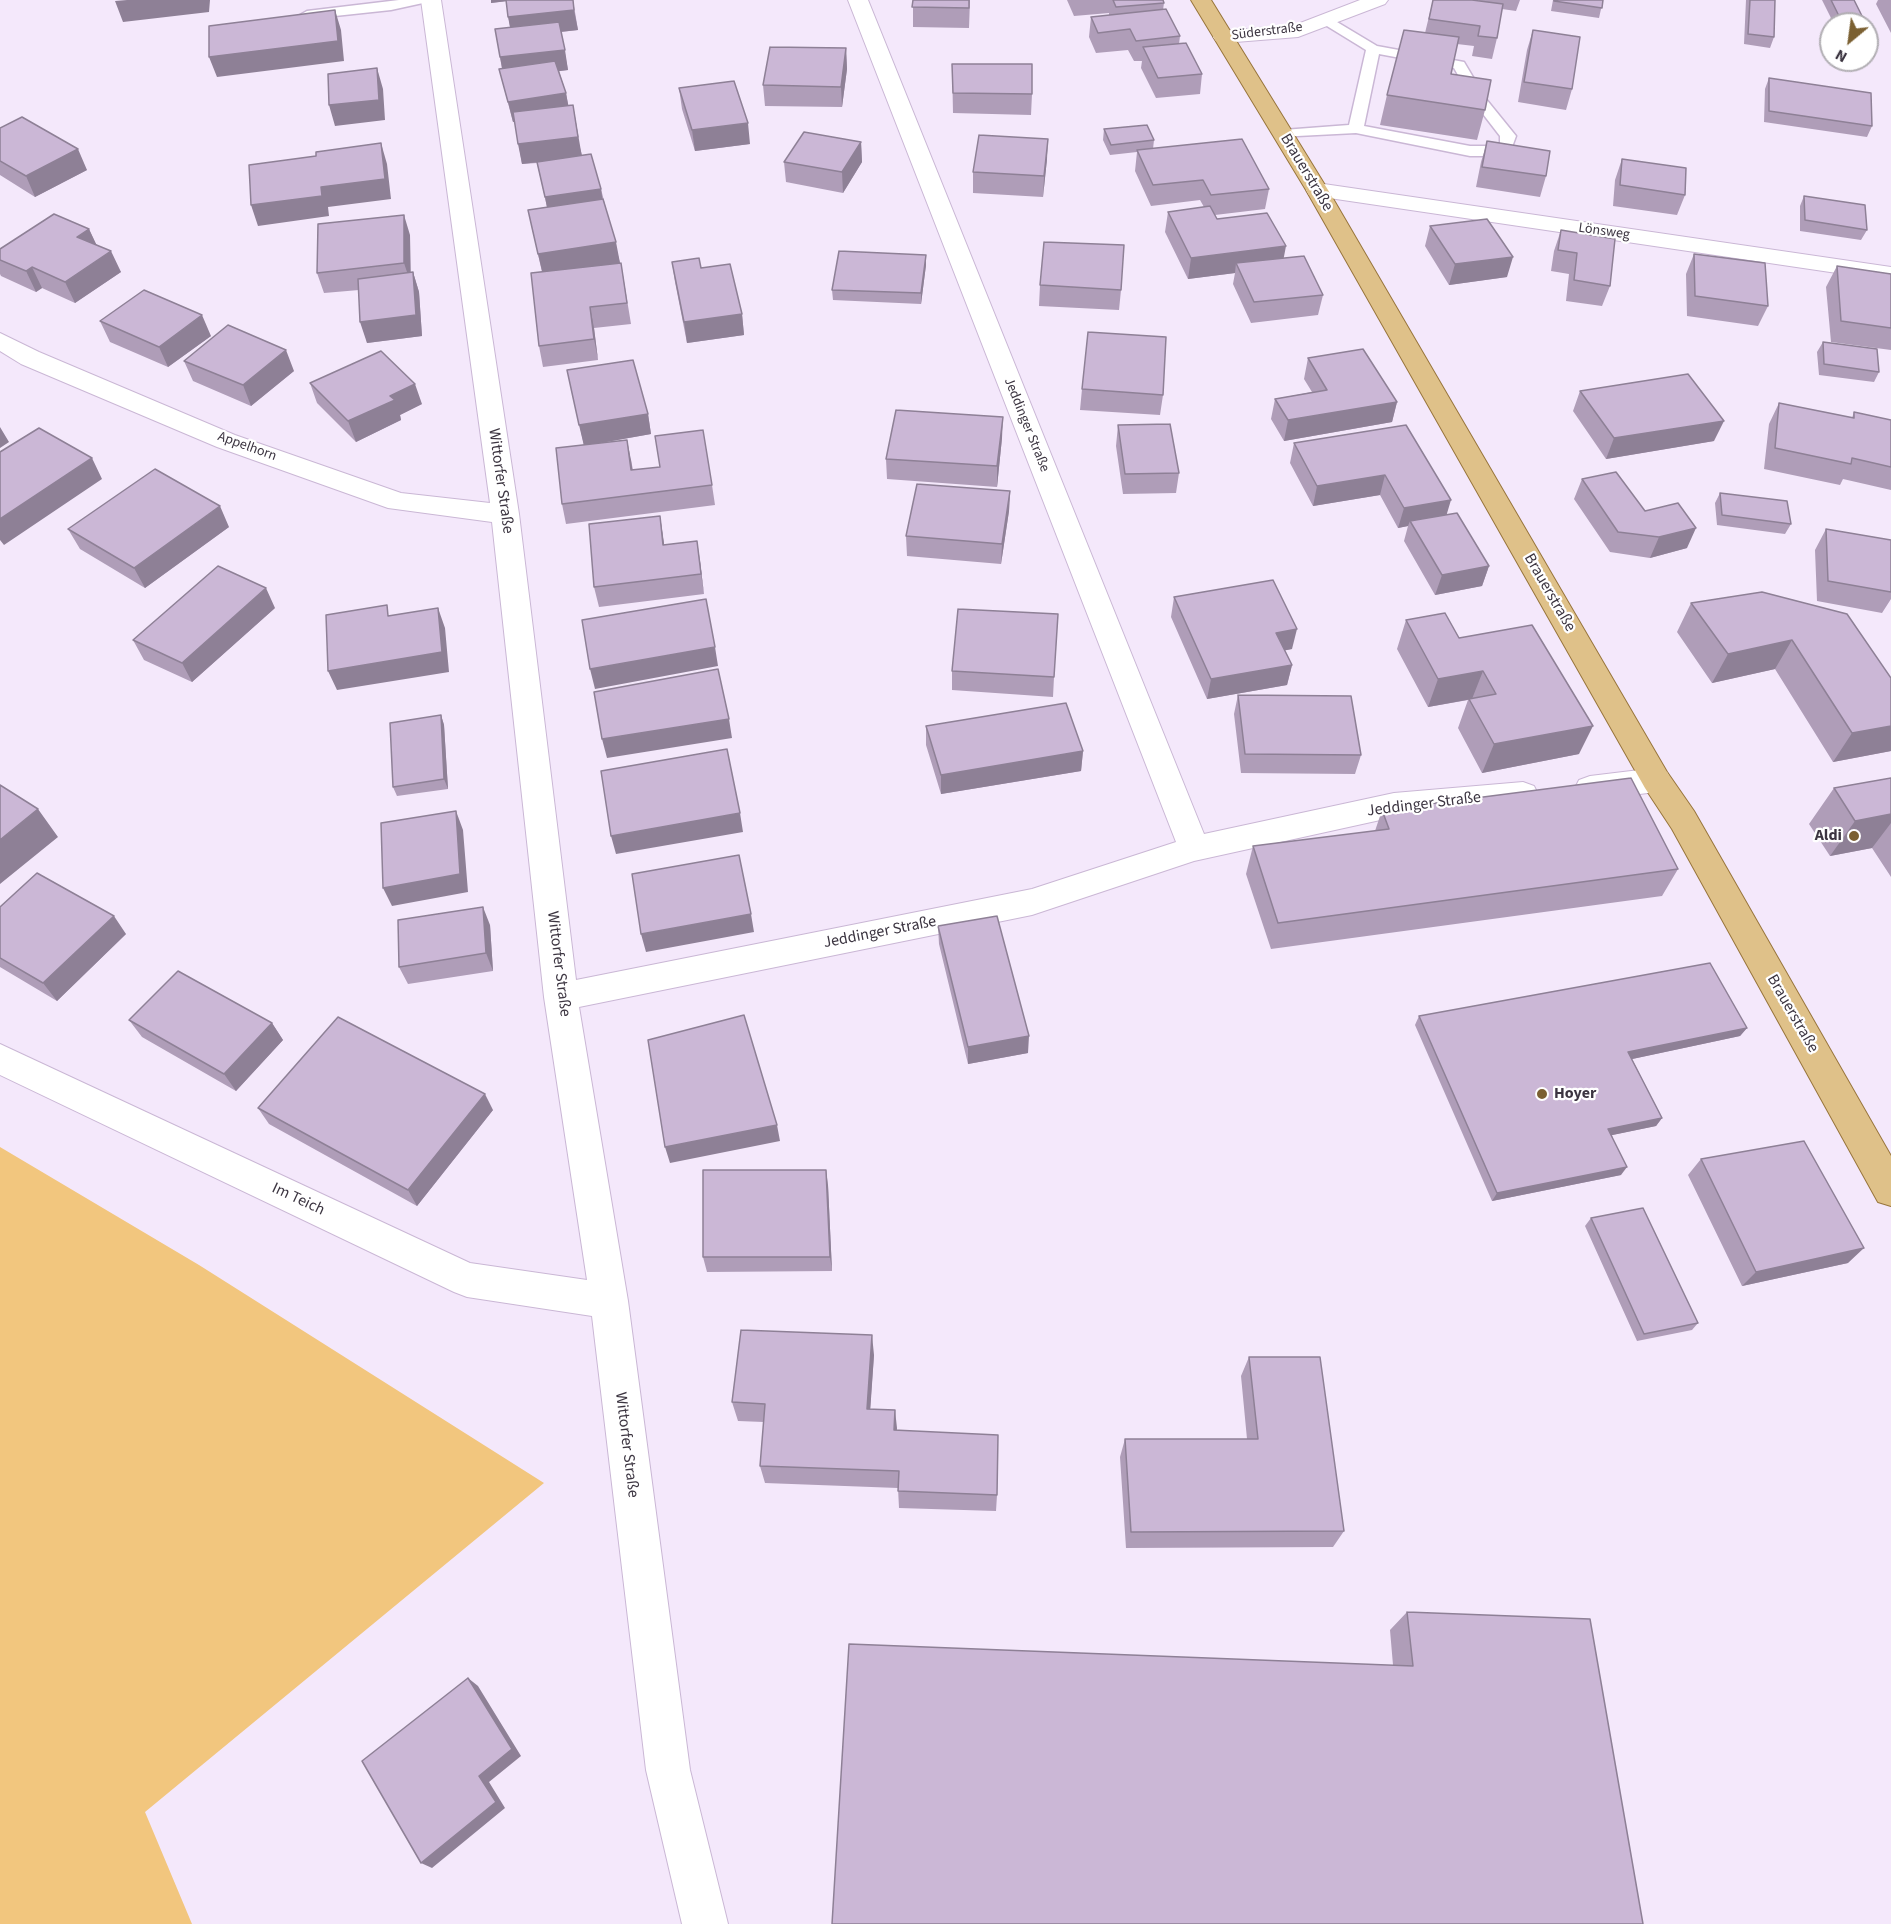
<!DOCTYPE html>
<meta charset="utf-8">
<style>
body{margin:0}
#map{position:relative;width:1891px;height:1924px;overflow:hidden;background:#f4e8fb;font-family:"Source Sans 3",sans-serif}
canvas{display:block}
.north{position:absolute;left:1819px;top:12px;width:60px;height:60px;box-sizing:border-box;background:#fff;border:2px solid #b1aeb3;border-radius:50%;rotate:209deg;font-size:16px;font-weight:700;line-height:24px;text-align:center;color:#3c3541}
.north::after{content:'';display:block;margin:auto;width:21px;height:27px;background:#7b6032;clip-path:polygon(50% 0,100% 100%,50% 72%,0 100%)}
</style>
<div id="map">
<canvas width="1891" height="1924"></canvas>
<div class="north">N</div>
</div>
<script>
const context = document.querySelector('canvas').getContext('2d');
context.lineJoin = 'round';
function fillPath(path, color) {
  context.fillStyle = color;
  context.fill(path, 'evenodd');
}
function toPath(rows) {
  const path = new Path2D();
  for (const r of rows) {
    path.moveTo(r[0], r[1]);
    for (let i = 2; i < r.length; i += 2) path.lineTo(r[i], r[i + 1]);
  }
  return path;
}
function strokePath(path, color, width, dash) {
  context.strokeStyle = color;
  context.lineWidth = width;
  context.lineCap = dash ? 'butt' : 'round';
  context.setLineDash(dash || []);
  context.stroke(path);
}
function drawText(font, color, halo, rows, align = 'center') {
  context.font = font + ' "Source Sans 3",sans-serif';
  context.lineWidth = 4.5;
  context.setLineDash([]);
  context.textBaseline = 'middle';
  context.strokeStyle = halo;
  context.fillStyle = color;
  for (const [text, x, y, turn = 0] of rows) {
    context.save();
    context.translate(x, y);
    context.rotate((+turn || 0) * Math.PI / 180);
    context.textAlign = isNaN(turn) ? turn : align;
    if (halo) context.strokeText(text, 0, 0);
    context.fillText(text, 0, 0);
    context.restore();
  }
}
fillPath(toPath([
 [0,1147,199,1265,544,1483,145,1812,192,1924,0,1924]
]), '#f2c67e');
const service = toPath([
 [399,0,425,0,423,3,391,10,307,19,300,15,307,11,399,0],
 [1327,16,1377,46,1464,62,1486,99,1516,136,1512,147,1508,152,1494,156,1470,156,1356,133,1278,137,1276,134,1283,130,1349,125,1366,50,1322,23,1322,17,1327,16],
 [1379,54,1454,68,1473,101,1500,136,1500,143,1494,146,1470,146,1364,126,1379,54]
]);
const minor = toPath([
 [421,0,441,0,519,514,576,980,1032,889,1176,842,848,0,868,0,1204,834,1394,793,1523,782,1534,786,1538,794,1534,802,1523,806,1394,817,1194,861,1032,915,579,1007,628,1301,690,1770,728,1924,682,1924,646,1770,592,1316,467,1297,454,1292,0,1075,0,1044,470,1263,587,1280,544,997,492,522,388,508,217,447,21,364,0,351,0,333,39,352,235,435,401,493,490,503,421,0],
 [1360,0,1388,0,1385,4,1298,37,1223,43,1216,41,1213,37,1216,33,1223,31,1295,25,1360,0],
 [1317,183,1891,267,1891,281,1309,195,1306,190,1309,185,1317,183],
 [1656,768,1667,772,1671,780,1667,788,1656,792,1590,800,1579,796,1575,788,1579,780,1590,776,1656,768]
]);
const primary = toPath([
 [1191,0,1211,0,1328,190,1667,772,1694,811,1891,1156,1891,1206,1878,1202,1672,829,1645,788,1306,190,1191,0]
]);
strokePath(service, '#cab7d5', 3);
strokePath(minor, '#cab7d5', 2);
strokePath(primary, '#98753c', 2);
fillPath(service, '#fff');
fillPath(minor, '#fff');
fillPath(primary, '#dfc189');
fillPath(toPath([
 [491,0,573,0,578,30,561,32,568,70,559,71,566,93,568,105,582,155,601,189,620,263,621,263,631,324,594,328,598,360,543,367,539,346,542,272,528,210,547,207,537,163,522,164,515,122,513,122,499,69,502,69,500,57,510,27,506,1,491,3],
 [913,0,970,0,969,28,913,27],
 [1067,0,1163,0,1164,3,1163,10,1180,36,1179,44,1202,74,1200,94,1156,98,1141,68,1142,61,1134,61,1128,50,1096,53,1089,37,1091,17,1109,15,1109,13,1074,16],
 [1433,0,1479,1,1479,0,1520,0,1516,11,1502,9,1497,38,1492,59,1472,56,1474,46,1457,44,1451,74,1485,110,1477,140,1380,125,1387,95,1425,33],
 [1553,0,1603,0,1599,18,1551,11],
 [1746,0,1775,0,1774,37,1770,48,1744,44],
 [1822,0,1854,0,1866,24,1834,24],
 [1878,0,1891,0,1891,33,1876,4],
 [1867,26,1875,41,1870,51,1867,51],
 [1533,30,1572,89,1566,110,1518,102,1527,50],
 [846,48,847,69,842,107,765,106,763,85],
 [952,64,1032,94,1031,115,953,113],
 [1769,78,1872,126,1867,137,1764,122,1765,89],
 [679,88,750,144,695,151,682,109],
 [0,128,87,170,35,197,0,175],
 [1104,129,1154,140,1153,149,1269,189,1265,209,1215,215,1217,219,1283,258,1323,295,1318,315,1251,323,1233,284,1235,273,1188,279,1165,232,1168,212,1204,207,1200,200,1151,206,1135,171,1137,152,1110,155,1103,140],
 [861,142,862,162,843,193,786,182,784,162],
 [1487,142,1546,176,1540,197,1476,187,1481,162],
 [1047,159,1043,197,973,193,973,172],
 [1622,159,1685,195,1677,215,1613,206,1615,180],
 [1804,196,1867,230,1861,240,1800,231,1800,206],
 [1430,226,1507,277,1449,285,1425,246],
 [89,229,96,245,121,272,75,303,42,288,36,292,1,276,0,274,0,249],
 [1561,230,1610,286,1602,306,1566,301,1569,274,1551,271,1554,251],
 [410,235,410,272,413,272,419,292,422,336,367,343,359,290,324,293,317,273],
 [1694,254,1768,306,1758,326,1687,316,1686,274],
 [672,262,701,268,742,314,744,335,687,343,675,282],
 [926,265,921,304,833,300,832,290],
 [1837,266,1891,274,1891,350,1831,342,1826,287],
 [1040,285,1121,290,1119,310,1039,306],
 [100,321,211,336,168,367,110,342],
 [1823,342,1879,372,1874,382,1819,375,1817,352],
 [1308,358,1397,402,1392,422,1284,441,1271,419,1275,399,1312,392,1304,379],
 [184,361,294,371,251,406,193,381],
 [567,370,648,414,651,434,600,443,631,460,633,470,712,485,715,505,566,524,562,504,584,445],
 [310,383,422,404,400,415,401,420,356,442,317,403],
 [1082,389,1163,395,1160,415,1080,410],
 [1580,391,1714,441,1606,459,1573,411],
 [1779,403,1852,418,1854,412,1891,420,1891,490,1843,479,1840,485,1764,469,1769,424],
 [1118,425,1179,473,1176,493,1123,494,1116,446],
 [1406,425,1447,515,1489,566,1482,586,1435,595,1404,541,1408,526,1398,528,1380,495,1313,506,1290,463,1294,443],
 [1002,438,997,487,887,479,886,459],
 [1582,479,1645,511,1687,548,1650,558,1610,552,1574,499],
 [1010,491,1009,511,1001,564,907,556,906,536],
 [1720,493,1791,524,1785,534,1717,525,1715,503],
 [660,516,664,545,700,561,704,594,599,607,594,587],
 [229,527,145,588,80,549,68,529],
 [1826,529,1891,540,1891,599,1882,613,1817,601,1815,550],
 [1174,597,1292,649,1285,650,1292,665,1287,685,1207,699,1171,617],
 [1691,603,1891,678,1891,751,1833,762,1775,669,1712,683,1677,632],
 [275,608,192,682,144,660,133,640],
 [1406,620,1459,638,1579,754,1482,773,1458,728,1468,700,1428,707,1397,649],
 [952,671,1054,677,1053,697,952,690],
 [1238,695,1361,755,1355,774,1241,773,1234,714],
 [441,715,444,725,448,789,397,796,393,787],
 [926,726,1083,751,1081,771,941,794,926,745],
 [1891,778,1891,877,1872,848,1830,856,1809,824,1834,788],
 [1382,810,1678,869,1662,896,1271,949,1246,874,1253,846,1375,831],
 [0,907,126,934,57,1001,0,967],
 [490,925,493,971,408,984,399,967],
 [938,926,1028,1053,968,1064,939,944],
 [1419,1016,1747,1028,1740,1036,1632,1059,1662,1118,1656,1126,1612,1135,1621,1175,1492,1201,1415,1025],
 [129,1020,272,1023,283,1040,236,1091,142,1037],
 [258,1108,493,1110,417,1206,269,1124],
 [1701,1159,1848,1263,1742,1286,1688,1175],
 [828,1185,832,1271,707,1272,703,1257],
 [1591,1218,1698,1323,1692,1330,1637,1341,1585,1226],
 [874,1355,870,1409,897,1430,997,1495,996,1511,899,1508,898,1488,765,1483,760,1466,764,1422,738,1421,732,1402],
 [1249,1357,1344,1531,1333,1547,1126,1548,1120,1457,1125,1439,1247,1439,1241,1376],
 [1407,1612,1643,1924,1393,1665,1390,1630]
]), '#af9db8');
fillPath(toPath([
 [127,0,210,0,209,12,123,22,115,1],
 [491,0,517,0,491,3],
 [335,10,341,30,344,61,217,77,209,57],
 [574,10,578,30,512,37,508,17],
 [846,48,847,69,842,107,841,87],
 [565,50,568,70,504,78,500,57],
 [377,68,383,89,385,120,335,126,329,105],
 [566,93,570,114,513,122,508,102],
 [573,105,582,157,522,164,518,144],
 [748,123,750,144,695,151,692,130],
 [1048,139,1047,159,1043,197,1044,176],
 [861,142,862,162,843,193,842,172],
 [381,143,387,164,391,199,328,207,329,216,258,226,251,205,321,187],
 [78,149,87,170,35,197,26,176],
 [601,189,604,210,549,218,545,197],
 [404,215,410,235,411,284,404,263],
 [89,229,99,250,77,237],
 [616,242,620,263,543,275,538,254],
 [1286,246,1282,267,1236,263,1235,273,1188,279,1191,258],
 [111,251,121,272,75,303,65,282],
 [926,255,926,265,921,304,921,293],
 [1513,257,1507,277,1449,285,1455,264],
 [32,267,42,288,36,292,26,271],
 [413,272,419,292,422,336,367,343,360,322],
 [590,307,594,328,598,360,594,339],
 [742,314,744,335,687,343,684,322],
 [202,315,211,336,168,367,159,347],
 [286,350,294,371,251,406,243,385],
 [415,384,422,404,400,415,401,420,356,442,348,421,390,396],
 [1397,402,1392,422,1284,441,1288,420],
 [648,414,651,434,584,446,579,425],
 [1003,417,1002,438,997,487,997,466],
 [1724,421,1714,441,1606,459,1614,438],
 [0,427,9,442,0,448],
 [627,440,631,460,635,491,631,470],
 [92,458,102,479,4,545,0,540,0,519],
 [1385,475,1380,495,1313,506,1317,486],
 [1010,491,1009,511,1001,564,1002,544],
 [1451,500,1445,520,1410,521,1408,526,1398,528,1404,508],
 [220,506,229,527,145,588,134,568],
 [660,516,663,536,667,566,663,545],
 [1696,528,1687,548,1650,558,1659,537],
 [697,541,700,561,704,594,701,574],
 [1489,566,1482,586,1435,595,1442,575],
 [266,588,275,608,192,682,182,663],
 [438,608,445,628,449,672,337,690,328,671],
 [1297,629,1292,649,1272,653,1276,633],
 [1792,640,1775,669,1712,683,1728,654],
 [715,647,718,666,595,689,590,669],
 [1292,665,1287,685,1207,699,1211,679],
 [1483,671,1472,699,1428,707,1438,679],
 [441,715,444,725,448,789,444,779],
 [729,719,732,738,607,758,602,739],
 [1593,726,1579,754,1482,773,1494,744],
 [1891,726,1891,751,1833,762,1852,733],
 [1083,751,1081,771,941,794,941,775],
 [38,809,58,837,0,884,0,840],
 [456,811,463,830,468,892,392,906,383,888],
 [740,813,743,832,616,854,611,836],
 [1891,814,1891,823,1872,848,1830,856,1855,821],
 [483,907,490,925,493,971,486,953],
 [751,914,754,932,646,952,641,934],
 [114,916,126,934,57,1001,43,983],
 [272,1023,283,1040,236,1091,224,1074],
 [1747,1028,1740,1036,1623,1061,1628,1052],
 [1029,1036,1028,1053,968,1064,968,1047],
 [485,1094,493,1110,417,1206,408,1190],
 [1662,1118,1656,1126,1603,1137,1608,1129],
 [777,1125,780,1141,670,1163,665,1147],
 [1627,1167,1621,1175,1492,1201,1497,1193],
 [826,1170,828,1185,832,1271,830,1257],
 [1864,1248,1848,1263,1742,1286,1756,1272],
 [872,1335,874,1355,869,1428,867,1409],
 [895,1410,897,1428,896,1448,894,1430],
 [468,1678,478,1686,521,1756,489,1782,505,1808,432,1868,421,1863,479,1776]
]), '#8e8096');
const building = toPath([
 [506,0,573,0,574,10,508,17,506,0],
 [913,0,969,0,969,8,912,7,913,0],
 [1113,0,1163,0,1164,3,1116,7,1113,0],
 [1433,0,1472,0,1503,4,1497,38,1478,36,1480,26,1429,19,1433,0],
 [1554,0,1603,0,1602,8,1554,1,1554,0],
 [1750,0,1775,0,1774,37,1748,34,1750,0],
 [1831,0,1854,0,1866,24,1843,24,1831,0],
 [1166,9,1180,36,1136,41,1130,29,1098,33,1091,17,1166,9],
 [335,10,338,41,209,57,209,26,335,10],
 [559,22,565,50,500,57,495,29,559,22],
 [1867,26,1875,41,1867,41,1867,26],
 [1404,30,1459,37,1451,74,1491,80,1485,110,1387,95,1404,30],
 [1533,30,1580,37,1572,89,1524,82,1533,30],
 [1186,43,1202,74,1158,78,1143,47,1186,43],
 [770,47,846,48,841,87,763,85,770,47],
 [555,61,566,93,508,102,499,69,555,61],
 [952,64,1032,64,1032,94,953,93,952,64],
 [377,68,379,100,329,105,328,74,377,68],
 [1769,78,1871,93,1872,126,1769,111,1769,78],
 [734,81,748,123,692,130,679,88,734,81],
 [573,105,578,137,518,144,513,112,573,105],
 [22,117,78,149,26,176,0,161,0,128,22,117],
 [1147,125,1154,140,1111,145,1104,129,1147,125],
 [804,132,861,142,842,172,784,162,804,132],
 [979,135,1048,139,1044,176,973,172,979,135],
 [1242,139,1269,189,1211,195,1203,180,1153,185,1137,150,1242,139],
 [1487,141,1550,151,1546,176,1482,167,1487,141],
 [381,143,385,179,321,187,322,196,251,205,249,165,316,156,316,152,381,143],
 [591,154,601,189,545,197,537,162,591,154],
 [1622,159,1686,168,1685,195,1620,185,1622,159],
 [1804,196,1865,205,1867,230,1805,220,1804,196],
 [603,199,616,242,538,254,528,210,603,199],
 [1210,206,1217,219,1267,213,1286,246,1191,258,1168,212,1210,206],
 [54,214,89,229,77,237,111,251,65,282,32,267,26,271,0,260,0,249,54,214],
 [404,215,404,263,317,273,318,224,404,215],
 [1487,219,1513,257,1455,264,1430,226,1487,219],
 [1561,230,1615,239,1610,286,1574,280,1577,253,1558,250,1561,230],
 [1044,242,1124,245,1121,290,1040,285,1044,242],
 [839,251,926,255,921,293,832,290,839,251],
 [1694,254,1765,263,1768,306,1695,296,1694,254],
 [1304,256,1323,295,1254,302,1236,263,1304,256],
 [699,258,701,268,730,264,742,314,684,322,672,262,699,258],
 [621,263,627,303,590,307,594,339,539,346,531,273,621,263],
 [1837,266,1891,274,1891,328,1841,321,1837,266],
 [413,272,416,315,360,322,358,279,413,272],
 [144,290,202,315,159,347,100,321,144,290],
 [228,325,286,350,243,385,184,361,228,325],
 [1088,332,1166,337,1163,395,1082,389,1088,332],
 [1823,342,1877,349,1879,372,1824,364,1823,342],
 [1363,349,1397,402,1288,420,1275,399,1327,390,1308,358,1363,349],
 [381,351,415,384,390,396,395,400,348,421,310,383,381,351],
 [633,360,648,414,579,425,567,370,633,360],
 [1688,374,1724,421,1614,438,1580,391,1688,374],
 [1779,403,1854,418,1854,412,1891,420,1891,467,1852,458,1851,464,1775,448,1779,403],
 [896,410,1003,417,997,466,886,459,896,410],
 [1170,424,1179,473,1125,474,1118,425,1170,424],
 [1406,425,1451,500,1404,508,1385,475,1317,486,1294,443,1406,425],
 [39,428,92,458,0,519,0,452,39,428],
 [703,430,712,485,562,504,556,448,627,440,631,470,660,467,655,436,703,430],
 [155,469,220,506,134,568,68,529,155,469],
 [1616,472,1645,511,1678,503,1696,528,1659,537,1618,532,1582,479,1616,472],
 [917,484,1010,491,1002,544,906,536,917,484],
 [1720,493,1787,501,1791,524,1722,515,1720,493],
 [1457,513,1489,566,1442,575,1410,521,1457,513],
 [660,516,663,545,697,541,701,574,594,587,589,524,660,516],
 [1826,529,1891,540,1891,592,1828,581,1826,529],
 [218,566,266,588,182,663,133,640,218,566],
 [1273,580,1297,629,1276,633,1292,665,1211,679,1174,597,1273,580],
 [1762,592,1847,614,1891,678,1891,726,1852,733,1792,640,1728,654,1691,603,1762,592],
 [706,599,715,647,590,669,582,620,706,599],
 [387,605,388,616,438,608,442,652,328,671,326,615,387,605],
 [958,609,1058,614,1054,677,952,671,958,609],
 [1445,613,1459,638,1532,625,1593,726,1494,744,1469,699,1496,694,1483,671,1438,679,1406,620,1445,613],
 [718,669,729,719,602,739,594,692,718,669],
 [1238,695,1351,696,1361,755,1245,754,1238,695],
 [1066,703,1083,751,941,775,926,726,1066,703],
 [441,715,444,779,393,787,390,723,441,715],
 [727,749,740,813,611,836,601,771,727,749],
 [1631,778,1678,869,1278,923,1253,846,1389,829,1382,810,1631,778],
 [1891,778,1891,814,1855,821,1834,788,1891,778],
 [0,785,38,809,0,840,0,785],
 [456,811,460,874,383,888,381,823,456,811],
 [739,855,751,914,641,934,632,874,739,855],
 [37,873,114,916,43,983,0,958,0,907,37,873],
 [483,907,486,953,399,967,398,920,483,907],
 [997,916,1029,1036,968,1047,938,926,997,916],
 [1710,963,1747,1028,1628,1052,1662,1118,1608,1129,1627,1167,1497,1193,1419,1016,1710,963],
 [178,971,272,1023,224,1074,129,1020,178,971],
 [744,1015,777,1125,665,1147,648,1040,744,1015],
 [338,1017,485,1094,408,1190,258,1108,338,1017],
 [1804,1141,1864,1248,1756,1272,1701,1159,1804,1141],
 [703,1170,826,1170,830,1257,703,1257,703,1170],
 [1643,1208,1698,1323,1644,1334,1591,1218,1643,1208],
 [741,1330,872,1335,867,1409,895,1410,894,1430,998,1435,997,1495,898,1491,899,1471,760,1466,765,1404,732,1402,741,1330],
 [1249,1357,1320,1357,1344,1531,1131,1532,1125,1439,1258,1439,1249,1357],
 [1407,1612,1590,1619,1643,1924,832,1924,849,1644,1413,1666,1407,1612],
 [468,1678,512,1749,479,1776,496,1802,421,1863,362,1761,468,1678]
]);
fillPath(building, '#cbb7d6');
strokePath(building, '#8e8096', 1.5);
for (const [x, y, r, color] of [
 [1854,836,6,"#7b6032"],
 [1542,1094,6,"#7b6032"]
]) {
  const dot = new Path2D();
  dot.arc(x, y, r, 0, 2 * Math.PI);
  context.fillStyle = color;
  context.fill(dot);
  strokePath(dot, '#fff', 2);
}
drawText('14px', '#3c3541', '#fff', [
 ["Süderstraße",1267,32,-7],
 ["Lönsweg",1604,232,8],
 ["Jeddinger Straße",1026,425,68],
 ["Appelhorn",247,447,20]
]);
drawText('16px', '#3c3541', '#fff', [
 ["Brauerstraße",1306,173,59],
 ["Wittorfer Straße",500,481,82],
 ["Brauerstraße",1549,593,60],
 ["Jeddinger Straße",1424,805,-7],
 ["Jeddinger Straße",880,933,-11],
 ["Wittorfer Straße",558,964,83],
 ["Brauerstraße",1792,1014,60],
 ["Im Teich",298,1200,25],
 ["Wittorfer Straße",626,1445,83]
]);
drawText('bold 16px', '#3c3541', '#fff', [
 ["Aldi",1842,836],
 ["Hoyer",1554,1094,"left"]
], 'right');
</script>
